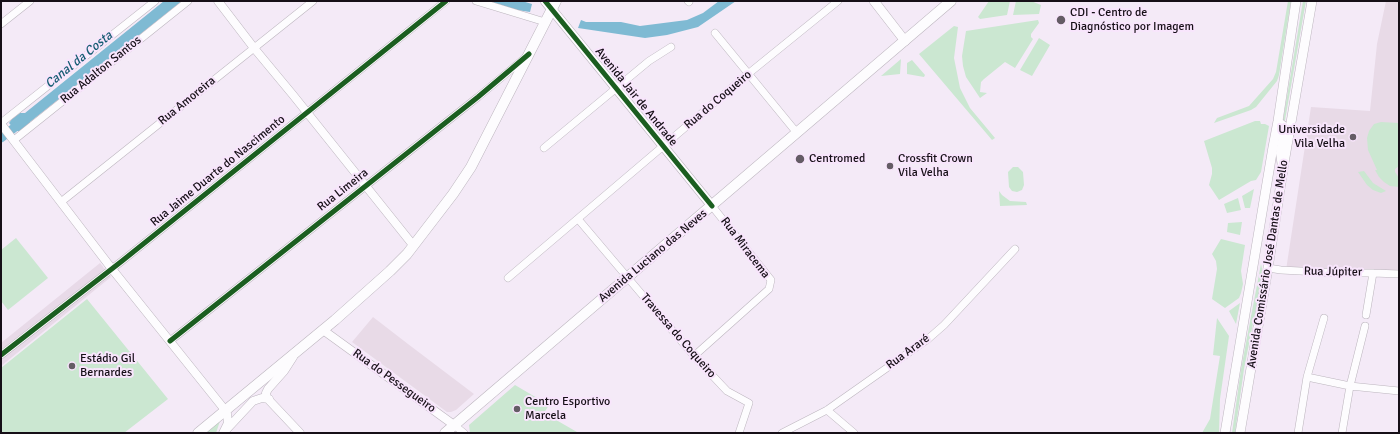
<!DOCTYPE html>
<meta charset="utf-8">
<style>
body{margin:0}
#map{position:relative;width:1400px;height:434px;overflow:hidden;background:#f4eaf7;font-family:Signika,sans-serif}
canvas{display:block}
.frame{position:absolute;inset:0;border:2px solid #160f17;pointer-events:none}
</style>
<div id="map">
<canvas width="1400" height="434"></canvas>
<div class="frame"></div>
</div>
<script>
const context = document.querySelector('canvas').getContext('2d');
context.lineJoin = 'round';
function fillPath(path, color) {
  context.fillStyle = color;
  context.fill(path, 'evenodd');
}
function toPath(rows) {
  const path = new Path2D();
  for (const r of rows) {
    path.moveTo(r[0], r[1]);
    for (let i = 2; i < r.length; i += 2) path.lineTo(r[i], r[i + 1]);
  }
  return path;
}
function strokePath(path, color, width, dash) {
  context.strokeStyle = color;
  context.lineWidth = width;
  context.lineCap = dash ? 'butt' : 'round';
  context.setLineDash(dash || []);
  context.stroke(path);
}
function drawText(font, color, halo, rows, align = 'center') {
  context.font = font + ' Signika,sans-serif';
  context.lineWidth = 4;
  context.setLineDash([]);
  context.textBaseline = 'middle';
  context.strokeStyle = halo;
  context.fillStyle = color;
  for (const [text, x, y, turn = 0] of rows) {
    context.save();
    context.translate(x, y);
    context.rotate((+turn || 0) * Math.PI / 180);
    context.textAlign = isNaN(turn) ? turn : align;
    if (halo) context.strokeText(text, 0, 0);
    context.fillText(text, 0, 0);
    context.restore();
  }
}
fillPath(toPath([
 [100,263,111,277,1,366,1,343]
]), '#e8dae8');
fillPath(toPath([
 [1386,1,1399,1,1399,270,1286,270,1311,107,1370,111,1377,44],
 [373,317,408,344,474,394,456,410,451,412,447,412,352,342]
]), '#e8dae7');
fillPath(toPath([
 [989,1,1010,1,1007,15,980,19,978,17],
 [1016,1,1031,1,1041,5,1039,14,1013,15],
 [1288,1,1291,1,1279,75,1277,81,1256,107,1251,110,1214,123,1217,118,1249,106,1273,79,1276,72],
 [1303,1,1306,1,1285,120,1283,120],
 [1038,20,1039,23,1031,34,1031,37,1033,39,1015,68,1005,62,984,79,981,82,980,92,987,93,980,98,966,77,963,66,962,56,966,31],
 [954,26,958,27,954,58,960,88,970,108,995,138,992,140,919,54],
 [1039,38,1050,45,1032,76,1020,70],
 [901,59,900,74,881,76],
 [912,60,925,75,924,77,907,74,907,63],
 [1255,121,1260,121,1261,124,1265,124,1269,126,1261,172,1256,180,1251,181,1219,200,1209,185,1212,174,1212,168,1204,141],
 [1381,122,1399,123,1399,166,1395,169,1395,172,1399,178,1399,187,1390,186,1384,182,1379,177,1375,170,1377,170,1368,150,1367,138,1369,131,1374,124],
 [1013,167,1018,167,1023,172,1024,185,1022,190,1017,192,1012,191,1009,187,1008,172],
 [1364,171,1373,183,1386,191,1381,193,1373,190,1367,185,1358,172],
 [1254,189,1250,208,1245,208,1242,196],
 [999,191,1002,195,1010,201,1026,202,1027,205,1000,206],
 [1238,198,1241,210,1227,213,1224,204],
 [1242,222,1240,235,1227,232,1228,223],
 [16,238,48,278,8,310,1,301,1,250],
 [1221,239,1245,245,1241,271,1243,284,1241,293,1239,298,1225,308,1212,299,1217,269,1216,261,1212,254],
 [1261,264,1263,273,1244,369,1235,433,1232,433,1241,369],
 [87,299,168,399,124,433,1,433,1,368],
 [1240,303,1236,324,1229,311],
 [1217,318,1229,336,1220,399,1219,433,1202,433,1210,419,1220,356,1213,355],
 [515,385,549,405,544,413,577,432,576,433,470,433,469,425],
 [220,421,216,433,206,433,208,431]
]), '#cbe7d1');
fillPath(toPath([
 [164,1,182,1,30,122,31,123,20,131,16,131,9,123,12,119,20,113,25,113],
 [488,1,522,1,532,4,530,12,517,10],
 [719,1,736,1,698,27,667,35,645,38,578,28,581,20,586,22,621,22,640,26,687,20,703,13]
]), '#7fbad3');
strokePath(toPath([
 [1,138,23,121]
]), '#7fbad3', 9);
const minor = toPath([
 [476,1,545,22],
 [688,1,689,2],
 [1,24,30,1],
 [715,33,797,133],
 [1,123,155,1],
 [14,140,188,1],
 [544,148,649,61,671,47],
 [61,202,313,1],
 [578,219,694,356,727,391,749,403,739,433],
 [1268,268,1281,270,1338,273,1373,273,1399,274],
 [508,278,748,74,838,1],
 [1366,315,1373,273],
 [170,341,478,97,526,57],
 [1,355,122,261,446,1],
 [694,356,769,289,771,280,712,206],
 [1307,377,1350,386,1399,391],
 [827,410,854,433],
 [454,425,464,433],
 [782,433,827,410,928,339,944,325,1015,249],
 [1298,433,1307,377,1324,318],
 [1342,433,1350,386,1365,326]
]);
const tertiary = toPath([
 [218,1,254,48,293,95,413,245],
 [1278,121,1283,125,1284,130,1280,153,1282,167],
 [1,124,112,269,225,410,227,414,228,423,223,433],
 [323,330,454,425],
 [293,357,284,371,268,389,266,393,267,398,300,433],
 [225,431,253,401,262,398,269,399]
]);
const secondary = toPath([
 [545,1,712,206],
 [874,1,905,41],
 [1225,433,1273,147,1278,121,1296,1],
 [1240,433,1268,268,1284,163,1312,1]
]);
const primary = toPath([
 [198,433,335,320,390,271,407,254,453,194,471,167,556,1],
 [445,433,951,1]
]);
strokePath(minor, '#bcb5be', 8);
strokePath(tertiary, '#bcb5be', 9);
strokePath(secondary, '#bcb5be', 10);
strokePath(primary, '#bcb5be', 11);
strokePath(minor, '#fdfcfe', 7);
strokePath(tertiary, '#fdfcfe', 8);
strokePath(secondary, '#fdfcfe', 9);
strokePath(primary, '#fdfcfe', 10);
strokePath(toPath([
 [545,1,712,206],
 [170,341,478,97,529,54],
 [1,355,122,261,446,1]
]), '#1b5e20', 5);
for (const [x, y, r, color] of [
 [1061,20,5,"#645c65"],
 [1353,137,4,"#645c65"],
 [800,159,5,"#645c65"],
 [890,166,4,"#645c65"],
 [72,366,4,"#645c65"],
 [517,409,4,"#645c65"]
]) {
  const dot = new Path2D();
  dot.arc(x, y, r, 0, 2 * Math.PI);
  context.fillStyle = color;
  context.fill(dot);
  strokePath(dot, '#f8e5fc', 1.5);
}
drawText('12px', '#160f17', '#f8e5fc', [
 ["CDI - Centro de",1070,13],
 ["Diagnóstico por Imagem",1070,27],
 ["Universidade",1345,130,"right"],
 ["Vila Velha",1345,144,"right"],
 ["Centromed",809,159],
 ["Crossfit Crown",898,159],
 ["Vila Velha",898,173],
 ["Estádio Gil",80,359],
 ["Bernardes",80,373],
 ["Centro Esportivo",525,402],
 ["Marcela",525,416]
], 'left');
drawText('12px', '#160f17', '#f8e5fc', [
 ["Rua Adalton Santos",101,70,-39],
 ["Avenida Jair de Andrade",636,97,51],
 ["Rua do Coqueiro",718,100,-40],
 ["Rua Amoreira",187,101,-39],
 ["Rua Jaime Duarte do Nascimento",218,171,-39],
 ["Rua Limeira",343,190,-38],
 ["Rua Miracema",745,248,53],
 ["Avenida Luciano das Neves",653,256,-40],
 ["Avenida Comissário José Dantas de Mello",1268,264,-81],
 ["Rua Júpiter",1333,272,1],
 ["Travessa do Coqueiro",678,336,49],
 ["Rua Araré",908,352,-36],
 ["Rua do Pessegueiro",394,381,36]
]);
drawText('italic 13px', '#155c72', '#f8e5fc', [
 ["Canal da Costa",79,60,-39]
]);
</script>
